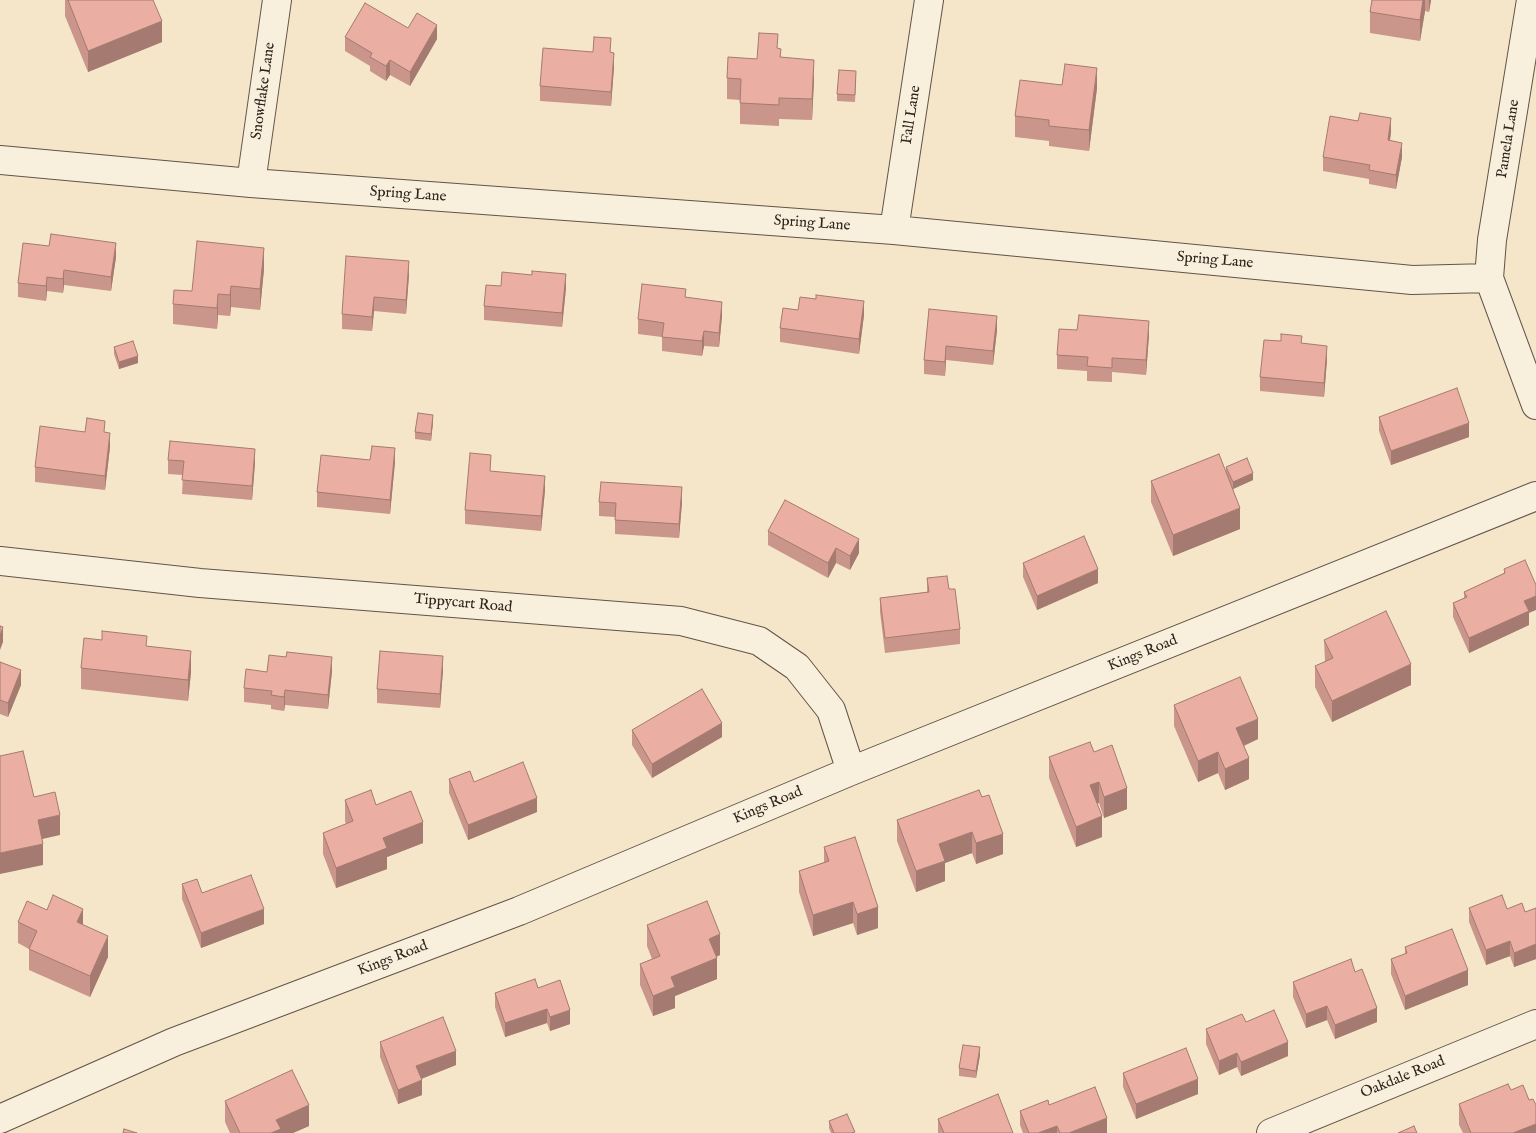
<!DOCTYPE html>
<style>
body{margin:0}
canvas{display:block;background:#f5e6c9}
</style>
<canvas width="1536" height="1133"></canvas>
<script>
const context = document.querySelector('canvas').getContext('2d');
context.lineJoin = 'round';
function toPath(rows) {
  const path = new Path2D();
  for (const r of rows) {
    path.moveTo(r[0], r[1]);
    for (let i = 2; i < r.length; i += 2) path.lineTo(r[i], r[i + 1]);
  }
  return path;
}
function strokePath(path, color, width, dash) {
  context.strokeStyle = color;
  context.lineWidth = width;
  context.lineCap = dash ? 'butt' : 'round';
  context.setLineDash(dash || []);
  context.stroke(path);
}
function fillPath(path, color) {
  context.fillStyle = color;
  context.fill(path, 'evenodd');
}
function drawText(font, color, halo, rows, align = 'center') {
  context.font = font + ' "IM FELL English",serif';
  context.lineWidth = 4.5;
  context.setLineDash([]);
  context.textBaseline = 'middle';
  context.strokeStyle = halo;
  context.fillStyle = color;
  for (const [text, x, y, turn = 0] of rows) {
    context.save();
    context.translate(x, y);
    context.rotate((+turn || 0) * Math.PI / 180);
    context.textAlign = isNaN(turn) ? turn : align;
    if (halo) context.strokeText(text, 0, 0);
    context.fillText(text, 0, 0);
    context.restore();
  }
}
const minor = toPath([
 [0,160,251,183,894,230,1412,280,1489,278,1536,405],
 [251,183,277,0],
 [894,230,929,0],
 [1489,278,1492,240,1531,0],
 [0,561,200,583,681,621,759,641,797,667,831,710,851,771],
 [0,1119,174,1042,519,911,851,771,1536,496],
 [1271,1133,1536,1024]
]);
strokePath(minor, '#625448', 30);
strokePath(minor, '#f8efdc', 28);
fillPath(toPath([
 [65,0,153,0,162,42,88,72,65,16],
 [1372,0,1431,0,1429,12,1425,11,1420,41,1370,33,1370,12],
 [408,28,437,39,410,86,390,75,386,81,370,71,370,66,345,51,345,37],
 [778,48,781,57,814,80,812,120,779,119,779,126,740,124,740,100,727,99,727,78,757,59],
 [611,53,614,67,611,106,540,101,540,86],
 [856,79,855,102,837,101,837,94],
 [1062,85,1097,88,1089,151,1049,146,1049,141,1015,137,1015,116],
 [1391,132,1390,140,1402,157,1396,189,1369,184,1369,179,1323,171,1323,157],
 [116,257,111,291,64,285,63,293,47,291,46,301,18,297,18,283],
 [264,269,260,310,231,307,230,316,218,315,217,329,173,324,173,304,192,291],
 [409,275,406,314,374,311,372,331,342,329,342,314],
 [566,288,562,327,484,320,484,306],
 [686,297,722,316,719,347,704,346,702,356,662,351,662,337,638,334,638,319],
 [816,299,864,315,859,354,780,342,780,328,798,310],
 [929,309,997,330,993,365,946,360,945,376,924,374,924,360],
 [1149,335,1146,375,1112,372,1112,382,1087,381,1087,371,1057,369,1057,355],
 [1281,341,1302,343,1327,360,1324,397,1260,391,1260,377],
 [114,347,138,363,119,369,114,354],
 [1379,417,1469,437,1391,465,1379,431],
 [433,422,431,441,415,439,415,432],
 [85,432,105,432,110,447,105,490,35,482,35,467],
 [168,460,255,463,252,500,182,494,183,475,168,474],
 [395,462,390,514,317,507,317,492],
 [1226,467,1253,480,1233,489,1240,529,1173,556,1151,502,1151,481,1226,473],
 [491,471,545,490,541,531,465,524,465,510],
 [599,502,682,502,679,538,615,534,615,517,599,516],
 [768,531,859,553,850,570,836,563,828,578,768,545],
 [1023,563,1098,583,1037,610,1023,577],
 [1504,569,1529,613,1529,625,1469,653,1453,617,1453,603,1464,598,1464,592,1504,573],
 [927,578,949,589,960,629,960,644,885,653,880,612,880,598,927,592],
 [1324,640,1411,685,1332,722,1315,687,1315,666,1325,662],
 [147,646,191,672,188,701,81,689,81,668],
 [0,662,21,685,8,717,0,714],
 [443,670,440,708,377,703,377,689],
 [332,671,328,709,285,705,284,711,271,709,271,705,244,702,244,688,267,672],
 [1174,705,1258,739,1244,746,1249,779,1225,790,1218,773,1198,782,1174,726],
 [632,730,722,737,652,778,632,745],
 [1094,752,1127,809,1104,818,1099,803,1097,803,1102,837,1076,847,1049,778,1049,757],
 [449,779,474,782,537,812,468,840,449,793],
 [979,790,1003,854,976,864,972,853,945,863,945,881,916,892,897,841,897,820],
 [345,800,376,805,423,843,387,857,387,869,336,888,323,854,323,833,346,824,345,821],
 [824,847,878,928,857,935,853,923,813,936,799,892,799,871,824,862],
 [182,884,202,893,264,924,201,948,182,899],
 [1469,908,1507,909,1525,912,1536,908,1536,959,1514,967,1510,956,1486,965,1469,922],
 [18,922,83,925,108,957,90,997,29,970,29,949,18,943],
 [647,925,720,955,716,957,717,979,675,996,675,1008,653,1016,640,985,640,964,652,959,647,946],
 [1405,947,1468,985,1405,1010,1391,974,1391,959,1405,954],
 [1355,972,1377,1022,1335,1039,1327,1020,1306,1028,1293,997,1293,982],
 [538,988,570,1024,550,1031,547,1023,505,1037,495,1007,495,993],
 [1246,1022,1288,1056,1241,1076,1237,1067,1219,1075,1206,1044,1206,1029],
 [380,1042,456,1065,421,1079,422,1095,398,1104,380,1057],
 [980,1055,976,1078,959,1076,959,1068],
 [1123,1073,1198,1094,1136,1119,1123,1087],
 [1511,1090,1529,1100,1536,1133,1463,1133,1459,1125,1459,1104],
 [225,1101,309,1126,293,1133,230,1133,225,1122],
 [1049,1105,1107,1133,1023,1133,1020,1125,1020,1111],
 [938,1119,1013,1133,938,1133],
 [829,1121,855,1133,831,1133,829,1128]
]), '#ca968b');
fillPath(toPath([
 [1423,0,1425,0,1425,11,1420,41,1420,20],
 [1429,0,1431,0,1429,12],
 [162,21,162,42,88,72,88,51],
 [437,25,437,39,410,86,410,72],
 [614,53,614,67,611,106,611,92],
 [390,60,390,75,386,81,386,66],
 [814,60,814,80,812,120,812,99],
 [1097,68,1097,88,1089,151,1089,130],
 [1391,118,1391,132,1388,154,1388,140],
 [1402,143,1402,157,1396,189,1396,175],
 [116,243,116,257,111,291,111,277],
 [264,248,264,269,260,310,260,289],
 [409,261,409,275,406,314,406,300],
 [64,270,64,285,63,293,63,279],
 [566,274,566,288,562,327,562,313],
 [47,277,47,291,46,301,46,286],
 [231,286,231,307,230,316,230,295],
 [218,294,218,315,217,329,217,308],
 [374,297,374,311,372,331,372,317],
 [864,301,864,315,859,354,859,339],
 [722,302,722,316,719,347,719,333],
 [997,316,997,330,993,365,993,351],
 [1149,321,1149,335,1146,375,1146,360],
 [704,331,704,346,702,356,702,341],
 [946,346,946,360,945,376,945,362],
 [1327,346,1327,360,1324,397,1324,383],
 [138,356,138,363,119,369,119,362],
 [433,415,433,422,431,441,431,434],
 [1469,423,1469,437,1391,465,1391,451],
 [110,433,110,447,105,490,105,476],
 [395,448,395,462,390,514,390,500],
 [255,449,255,463,252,500,252,486],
 [1253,473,1253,480,1233,489,1233,482],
 [545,476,545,490,541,531,541,516],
 [682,487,682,502,679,538,679,524],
 [1240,508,1240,529,1173,556,1173,535],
 [859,539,859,553,850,570,850,556],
 [836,548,836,563,828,578,828,563],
 [1098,569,1098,583,1037,610,1037,596],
 [1536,596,1536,610,1529,613,1529,625,1469,653,1469,638,1524,601],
 [3,627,3,642,0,650,0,636],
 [191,651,191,672,188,701,188,680],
 [443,656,443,670,440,708,440,694],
 [332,657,332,671,328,709,328,695],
 [1411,664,1411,685,1332,722,1332,701],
 [21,670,21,685,8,717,8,703],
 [285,690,285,705,284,711,284,697],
 [1258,719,1258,739,1236,749,1236,728],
 [722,723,722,737,652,778,652,764],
 [1218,752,1218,773,1198,782,1198,761],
 [1249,758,1249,779,1225,790,1225,769],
 [1099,782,1099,803,1090,806,1090,785],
 [1127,788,1127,809,1104,818,1104,797],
 [537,798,537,812,468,840,468,825],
 [60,815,60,835,38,840,38,820],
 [1102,816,1102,837,1076,847,1076,827],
 [423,822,423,843,387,857,387,869,336,888,336,868,383,838],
 [972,832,972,853,945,863,945,881,916,892,916,871,939,844],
 [1003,834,1003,854,976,864,976,843],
 [43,844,43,865,0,874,0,853],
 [853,902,853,923,813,936,813,915],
 [878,907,878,928,857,935,857,914],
 [83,909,83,930,77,922],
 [264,909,264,924,201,948,201,933],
 [720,934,720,955,709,960,709,939],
 [108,936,108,957,90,997,90,976],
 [1510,941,1510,956,1486,965,1486,950],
 [1536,944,1536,959,1514,967,1514,953],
 [717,958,717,979,675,996,675,1008,653,1016,653,996,671,977],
 [1468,970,1468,985,1405,1010,1405,996],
 [1327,1006,1327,1020,1306,1028,1306,1014],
 [1377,1008,1377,1022,1335,1039,1335,1025],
 [547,1009,547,1023,505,1037,505,1023],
 [570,1010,570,1024,550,1031,550,1017],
 [1288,1042,1288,1056,1241,1076,1241,1062],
 [980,1047,980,1055,976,1078,976,1071],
 [456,1051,456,1065,416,1081,416,1066],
 [1237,1053,1237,1067,1219,1075,1219,1061],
 [1198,1079,1198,1094,1136,1119,1136,1104],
 [422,1080,422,1095,398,1104,398,1090],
 [309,1105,309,1126,293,1133,271,1133,276,1120],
 [1107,1118,1107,1133,1069,1133],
 [1536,1124,1536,1133,1513,1133],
 [1057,1126,1057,1133,1038,1133]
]), '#a47a71');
const building = toPath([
 [68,0,153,0,162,21,88,51,68,0],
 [1372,0,1423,0,1420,20,1370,12,1372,0],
 [365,3,408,28,417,13,437,25,410,72,390,60,386,66,370,57,372,53,345,37,365,3],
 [759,33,778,34,777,48,781,49,780,57,814,60,812,99,779,98,779,105,740,103,741,79,727,78,728,57,757,59,759,33],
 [594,37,611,38,610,52,614,53,611,92,540,86,543,48,593,52,594,37],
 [1065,64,1097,68,1089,130,1049,126,1049,120,1015,116,1020,80,1062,85,1065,64],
 [839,70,856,71,855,95,837,94,839,70],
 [1360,113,1391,118,1388,140,1402,143,1396,175,1369,170,1370,165,1323,157,1330,116,1358,121,1360,113],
 [51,234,116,243,111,277,64,270,63,279,47,277,46,286,18,283,23,243,49,246,51,234],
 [197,241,264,248,260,289,231,286,230,295,218,294,217,308,173,304,174,290,192,291,197,241],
 [346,256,409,261,406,300,374,297,372,317,342,314,346,256],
 [532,271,566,274,562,313,484,306,486,285,501,286,502,272,532,275,532,271],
 [642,284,686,289,685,297,722,302,719,333,704,331,702,341,662,337,664,323,638,319,642,284],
 [816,295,864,301,859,339,780,328,783,308,798,310,800,297,816,299,816,295],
 [929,309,997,316,993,351,946,346,945,362,924,360,929,309],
 [1079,315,1149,321,1146,360,1112,358,1112,368,1087,366,1088,357,1057,355,1059,329,1077,330,1079,315],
 [1281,334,1302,336,1301,343,1327,346,1324,383,1260,377,1264,340,1281,341,1281,334],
 [133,341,138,356,119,362,114,347,133,341],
 [1457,388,1469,423,1391,451,1379,417,1457,388],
 [418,413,433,415,431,434,415,432,418,413],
 [87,418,105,421,104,432,110,433,105,476,35,467,40,426,85,432,87,418],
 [170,441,255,449,252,486,182,480,184,461,168,460,170,441],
 [372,446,395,448,390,500,317,492,321,455,370,460,372,446],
 [470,453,491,455,490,471,545,476,541,516,465,510,470,453],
 [1219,454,1240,508,1173,535,1151,481,1219,454],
 [1247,458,1253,473,1233,482,1226,467,1247,458],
 [601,482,682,487,679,524,615,520,616,503,599,502,601,482],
 [785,500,859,539,850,556,836,548,828,563,768,531,785,500],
 [1084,536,1098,569,1037,596,1023,563,1084,536],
 [1525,560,1536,585,1536,596,1524,601,1529,611,1469,638,1453,603,1467,597,1464,592,1505,573,1504,569,1525,560],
 [947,576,949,589,955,589,960,629,885,638,880,598,929,592,927,578,947,576],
 [1386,611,1411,664,1332,701,1315,666,1333,658,1324,640,1386,611],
 [0,626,3,627,0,636,0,626],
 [102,631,147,636,146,646,191,651,188,680,81,668,84,638,102,640,102,631],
 [380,651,443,656,440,694,377,689,380,651],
 [287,652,332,657,328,695,285,690,284,697,271,695,272,691,244,688,246,669,267,672,269,655,286,657,287,652],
 [0,662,21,670,8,703,0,700,0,662],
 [1240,677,1258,719,1236,728,1249,758,1225,769,1218,752,1198,761,1174,705,1240,677],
 [702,689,722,723,652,764,632,730,702,689],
 [1090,742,1094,752,1112,745,1127,788,1104,797,1099,782,1090,785,1102,816,1076,827,1049,757,1090,742],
 [23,751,34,797,55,792,60,815,38,820,43,844,0,853,0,756,23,751],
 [523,762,537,798,468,825,449,779,470,771,474,782,523,762],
 [371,790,376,805,411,791,423,822,383,838,387,848,336,868,323,833,353,821,345,800,371,790],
 [979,790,982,797,989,795,1003,834,976,843,972,832,939,844,945,861,916,871,897,820,979,790],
 [855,837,878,907,857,914,853,902,813,915,799,871,829,861,824,847,855,837],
 [251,875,264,909,201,933,182,884,197,879,202,893,251,875],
 [53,895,83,909,77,922,108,936,90,976,29,949,37,931,18,922,27,901,47,910,53,895],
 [1502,895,1507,909,1522,903,1525,912,1536,908,1536,944,1514,953,1510,941,1486,950,1469,908,1502,895],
 [707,901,720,934,709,939,717,958,671,977,675,987,653,996,640,964,660,956,647,925,707,901],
 [1452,929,1468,970,1405,996,1391,959,1407,953,1405,947,1452,929],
 [1351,959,1355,972,1362,969,1377,1008,1335,1025,1327,1006,1306,1014,1293,982,1351,959],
 [535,979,538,988,560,980,570,1010,550,1017,547,1009,505,1023,495,993,535,979],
 [1274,1010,1288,1042,1241,1062,1237,1053,1219,1061,1206,1029,1242,1014,1246,1022,1274,1010],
 [443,1017,456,1051,416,1066,422,1080,398,1090,380,1042,443,1017],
 [963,1045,980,1047,976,1071,959,1068,963,1045],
 [1186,1048,1198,1079,1136,1104,1123,1073,1186,1048],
 [292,1070,309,1105,276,1120,281,1129,271,1133,240,1133,225,1101,292,1070],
 [1508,1084,1511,1090,1523,1085,1529,1100,1533,1099,1536,1105,1536,1124,1513,1133,1471,1133,1459,1104,1508,1084],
 [1095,1087,1107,1118,1069,1133,1060,1133,1057,1126,1038,1133,1029,1133,1020,1111,1048,1100,1049,1105,1095,1087],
 [998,1094,1013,1133,944,1133,938,1119,998,1094],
 [847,1114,855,1132,851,1133,834,1133,829,1121,847,1114],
 [1414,1126,1417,1133,1398,1133,1414,1126],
 [124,1129,137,1133,123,1133,124,1129]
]);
fillPath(building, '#ebaea2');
strokePath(building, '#a47a71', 1);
drawText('15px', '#31241d', '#f8efdc', [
 ["Snowflake Lane",264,91,-82],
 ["Fall Lane",912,115,-81],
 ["Pamela Lane",1509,139,-81],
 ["Spring Lane",408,195,4],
 ["Spring Lane",812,224,4],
 ["Spring Lane",1215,261,5],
 ["Tippycart Road",463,604,5],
 ["Kings Road",1143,654,-22],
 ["Kings Road",768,806,-23],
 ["Kings Road",393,959,-21],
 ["Oakdale Road",1403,1078,-22]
]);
</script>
